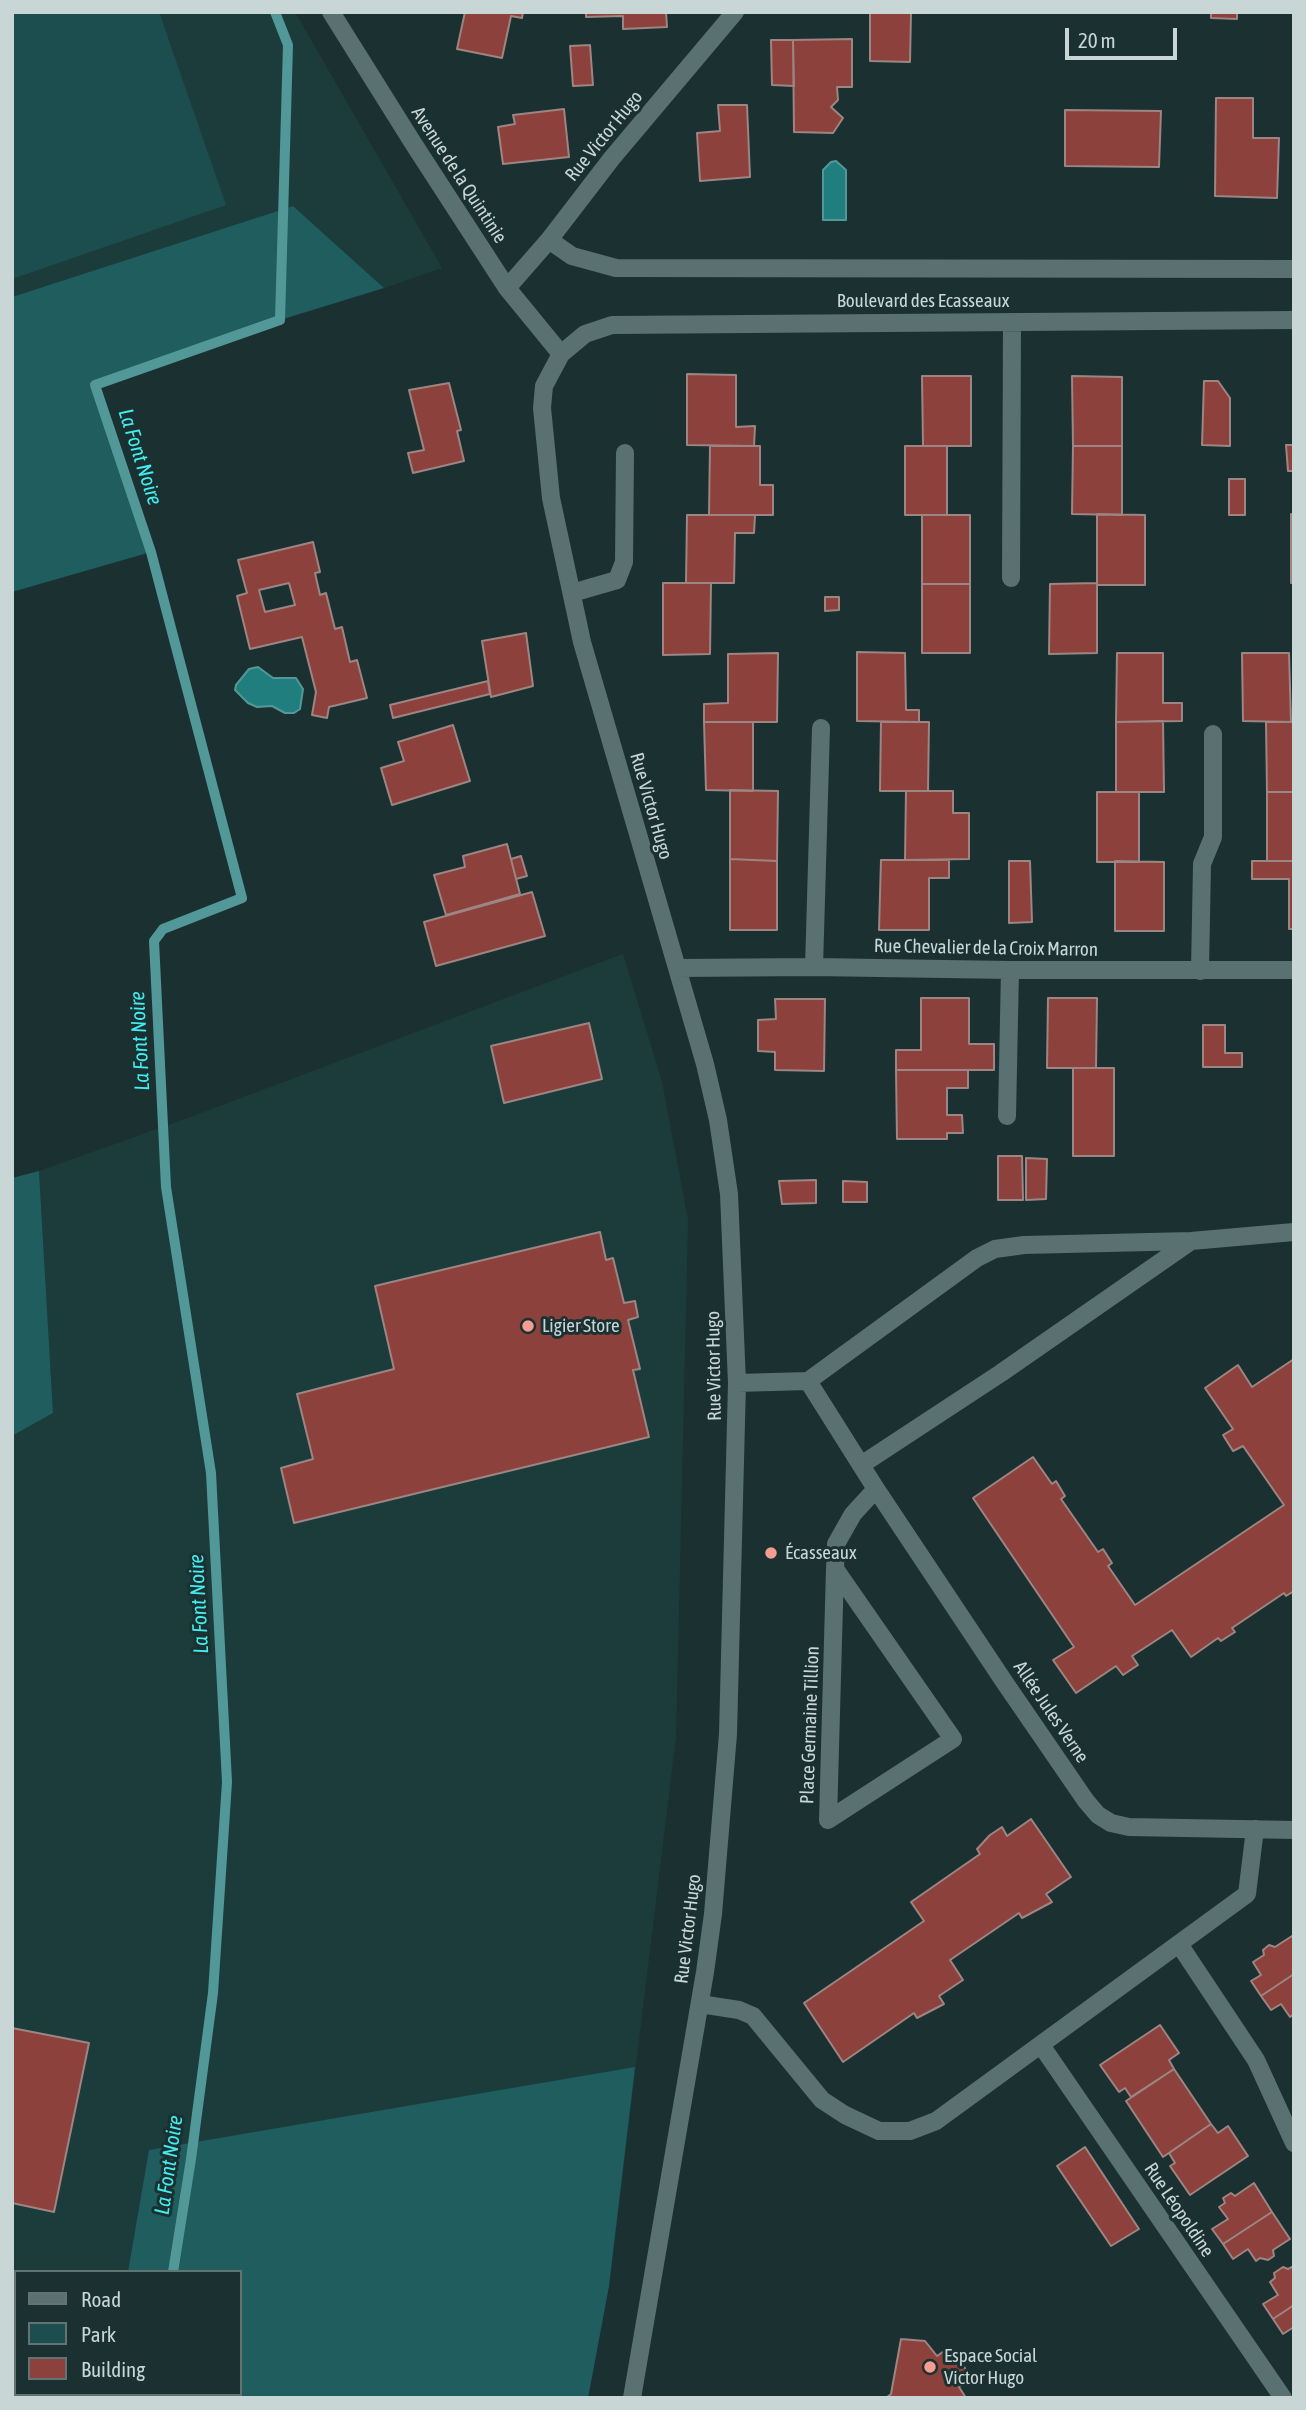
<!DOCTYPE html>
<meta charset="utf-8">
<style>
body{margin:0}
#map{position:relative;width:1306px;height:2410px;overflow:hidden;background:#1b3131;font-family:"Asap Condensed",sans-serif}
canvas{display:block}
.frame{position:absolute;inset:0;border:14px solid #c9d6d6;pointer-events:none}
.legend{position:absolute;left:14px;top:2270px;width:228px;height:126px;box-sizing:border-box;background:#1b3131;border:2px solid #617373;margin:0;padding:9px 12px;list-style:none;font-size:21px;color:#c9d6d6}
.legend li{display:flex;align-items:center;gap:14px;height:35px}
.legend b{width:35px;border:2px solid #617373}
.scale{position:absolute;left:1065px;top:28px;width:112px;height:32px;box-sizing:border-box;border:4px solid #c9d6d6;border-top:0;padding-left:9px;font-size:21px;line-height:24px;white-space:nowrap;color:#c9d6d6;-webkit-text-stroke:5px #1b3131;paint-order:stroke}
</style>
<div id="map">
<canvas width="1306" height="2410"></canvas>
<div class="frame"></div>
<ul class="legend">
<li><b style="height:9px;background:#597171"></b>Road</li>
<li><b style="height:19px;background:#1d4e4f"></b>Park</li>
<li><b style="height:19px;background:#8c413c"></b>Building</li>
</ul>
<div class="scale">20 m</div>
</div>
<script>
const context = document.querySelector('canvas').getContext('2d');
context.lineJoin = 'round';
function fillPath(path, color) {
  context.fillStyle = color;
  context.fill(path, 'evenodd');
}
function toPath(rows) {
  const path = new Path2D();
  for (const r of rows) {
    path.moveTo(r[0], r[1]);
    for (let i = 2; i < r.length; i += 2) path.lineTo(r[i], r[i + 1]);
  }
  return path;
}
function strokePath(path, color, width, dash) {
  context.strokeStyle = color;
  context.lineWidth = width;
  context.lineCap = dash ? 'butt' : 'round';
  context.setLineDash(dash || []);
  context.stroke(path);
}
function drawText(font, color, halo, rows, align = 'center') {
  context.font = font + ' "Asap Condensed",sans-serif';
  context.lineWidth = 6;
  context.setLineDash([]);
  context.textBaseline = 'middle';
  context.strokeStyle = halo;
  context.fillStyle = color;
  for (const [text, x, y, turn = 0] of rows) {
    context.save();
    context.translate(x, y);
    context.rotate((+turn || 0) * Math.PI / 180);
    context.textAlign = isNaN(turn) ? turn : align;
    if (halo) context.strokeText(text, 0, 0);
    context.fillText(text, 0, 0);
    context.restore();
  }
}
fillPath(toPath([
 [12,12,295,12,442,268,384,288,293,206,12,297],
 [623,954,662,1082,688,1220,676,1736,609,2286,588,2398,12,2398,12,1436,53,1413,39,1171,188,1118],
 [16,2272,240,2272,240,2394,16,2394]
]), '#1c3c3c');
fillPath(toPath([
 [12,12,159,12,226,205,12,279]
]), '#1d4e4f');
fillPath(toPath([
 [293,206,384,288,280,320,96,384,151,552,12,592,12,297],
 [39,1171,53,1413,12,1436,12,1178],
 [635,2067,609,2286,588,2398,106,2398,106,2394,240,2394,240,2272,128,2272,149,2150]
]), '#1f5d5e');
const water = toPath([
 [836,161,846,170,846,220,823,220,823,170,831,162,836,161],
 [258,667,273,678,296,678,303,689,300,709,294,713,285,713,272,706,257,707,248,703,235,690,236,685,249,669,258,667]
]);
fillPath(water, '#217e7e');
strokePath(water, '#539898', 2);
strokePath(toPath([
 [173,2272,191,2159,213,1993,227,1782,211,1473,166,1187,154,941,163,929,242,898,151,552,95,385,280,320,288,45,275,12],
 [152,2398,153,2394]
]), '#539898', 10);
const building = toPath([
 [465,12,523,12,522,18,511,16,502,58,457,49,465,12],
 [586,12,666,12,667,27,623,29,623,16,586,17,586,12],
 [870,12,911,12,910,62,870,61,870,12],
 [1211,12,1237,12,1237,19,1211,18,1211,12],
 [852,39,852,87,837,87,838,100,831,107,843,118,833,133,794,132,793,40,852,39],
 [771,40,793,40,794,86,772,85,771,40],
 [590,45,593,85,573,86,570,46,590,45],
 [1216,98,1253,98,1253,138,1279,138,1277,198,1215,196,1216,98],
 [718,105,747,105,750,177,700,181,697,133,720,131,718,105],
 [564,109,569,157,503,164,498,127,515,124,513,115,564,109],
 [1065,110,1161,111,1159,167,1065,166,1065,110],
 [687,374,736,375,736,427,755,426,754,446,687,445,687,374],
 [922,376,971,376,971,446,923,446,922,376],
 [1072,376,1122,377,1122,446,1073,446,1072,376],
 [1204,381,1218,381,1230,398,1230,446,1202,445,1204,381],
 [449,383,461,430,457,431,464,461,413,473,408,453,424,450,409,390,449,383],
 [1286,445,1294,445,1294,471,1288,471,1286,445],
 [710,446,760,446,760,485,773,485,773,515,709,515,710,446],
 [905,446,947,446,947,515,905,515,905,446],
 [1073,446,1122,446,1122,515,1072,514,1073,446],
 [1229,479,1245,479,1245,515,1229,515,1229,479],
 [1097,514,1145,515,1145,585,1097,585,1097,514],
 [1291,514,1294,514,1294,583,1291,583,1291,514],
 [687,515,755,515,754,533,735,533,734,583,686,583,687,515],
 [922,515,970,515,970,584,922,584,922,515],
 [313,542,320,572,315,573,320,595,326,593,335,629,342,627,350,662,357,660,367,698,329,707,327,718,312,715,316,692,302,637,250,649,237,596,247,593,238,560,313,542],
 [289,583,295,605,265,612,259,590,289,583],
 [663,583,711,583,710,654,663,655,663,583],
 [1097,583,1097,653,1049,654,1050,584,1097,583],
 [922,584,970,584,970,653,922,653,922,584],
 [825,597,839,597,839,610,825,611,825,597],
 [526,633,533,686,491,697,482,641,526,633],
 [857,652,905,653,906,710,919,710,919,722,857,721,857,652],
 [778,653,777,722,704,722,704,704,728,703,728,654,778,653],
 [1117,653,1163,653,1163,703,1182,703,1182,721,1116,722,1117,653],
 [1242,653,1289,653,1291,722,1243,721,1242,653],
 [488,681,490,694,393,718,390,705,488,681],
 [1163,721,1164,792,1116,792,1116,722,1163,721],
 [704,722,753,722,753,791,706,790,704,722],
 [881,722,929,722,928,791,880,791,881,722],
 [1266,722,1294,722,1294,792,1267,792,1266,722],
 [453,725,470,781,392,805,381,768,404,761,398,742,453,725],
 [730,790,778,791,777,861,730,859,730,790],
 [906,791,953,791,953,813,969,813,969,859,905,860,906,791],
 [1097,792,1139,792,1139,862,1097,862,1097,792],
 [1267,792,1294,792,1294,861,1267,861,1267,792],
 [507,844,520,894,446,915,434,875,465,867,463,856,507,844],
 [521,856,527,876,516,879,511,859,521,856],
 [730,859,777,861,777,930,730,930,730,859],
 [881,860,949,860,949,878,929,878,929,930,879,930,881,860],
 [1009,861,1030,861,1032,922,1009,923,1009,861],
 [1115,861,1164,862,1164,931,1115,931,1115,861],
 [1252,861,1294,861,1294,929,1289,929,1289,879,1252,879,1252,861],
 [532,892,545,936,436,966,424,922,532,892],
 [921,998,969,998,969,1044,994,1044,994,1070,896,1070,896,1050,921,1050,921,998],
 [1048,998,1097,998,1096,1068,1047,1068,1048,998],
 [775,999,825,999,824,1071,775,1070,775,1052,758,1051,758,1020,776,1019,775,999],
 [589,1023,602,1079,504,1103,491,1046,589,1023],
 [1203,1025,1225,1025,1225,1053,1242,1053,1242,1067,1203,1067,1203,1025],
 [1073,1068,1114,1068,1114,1156,1073,1156,1073,1068],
 [896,1070,968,1070,968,1088,947,1088,947,1115,962,1115,963,1133,947,1133,947,1139,897,1139,896,1070],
 [998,1156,1022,1156,1023,1200,998,1200,998,1156],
 [1026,1158,1047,1159,1046,1199,1026,1200,1026,1158],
 [816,1180,816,1203,782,1204,779,1181,816,1180],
 [843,1181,867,1182,867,1202,843,1202,843,1181],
 [600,1232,606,1260,613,1258,624,1303,635,1301,638,1317,628,1320,640,1369,633,1370,649,1437,294,1523,281,1468,313,1459,297,1394,394,1369,375,1286,600,1232],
 [1294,1359,1294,1591,1286,1596,1284,1593,1232,1628,1235,1632,1221,1641,1218,1638,1191,1657,1172,1630,1132,1656,1138,1665,1123,1675,1116,1666,1076,1693,1053,1660,1074,1647,973,1498,1033,1457,1052,1484,1056,1481,1065,1496,1061,1499,1098,1552,1103,1549,1112,1563,1108,1566,1135,1605,1284,1505,1243,1446,1233,1451,1223,1435,1233,1429,1205,1388,1238,1365,1252,1387,1294,1359],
 [1031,1819,1071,1877,1046,1894,1052,1902,1022,1918,1019,1913,950,1960,963,1980,939,1996,944,2004,917,2018,914,2013,843,2062,804,2003,924,1921,911,1902,980,1854,977,1849,990,1835,1002,1827,1007,1836,1031,1819],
 [1292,1936,1294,1939,1294,1974,1261,1996,1251,1981,1261,1975,1253,1962,1264,1955,1263,1950,1269,1945,1275,1947,1292,1936],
 [1294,1974,1294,2014,1290,2017,1281,2004,1271,2010,1261,1996,1294,1974],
 [1160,2025,1179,2053,1169,2060,1174,2069,1131,2097,1125,2088,1119,2092,1100,2065,1160,2025],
 [12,2028,89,2043,54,2212,12,2203,12,2028],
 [1174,2069,1211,2124,1163,2157,1126,2101,1174,2069],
 [1211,2124,1218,2133,1228,2126,1248,2156,1190,2195,1170,2166,1175,2163,1169,2153,1211,2124],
 [1085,2147,1139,2229,1111,2246,1057,2166,1085,2147],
 [1254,2183,1272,2212,1223,2244,1212,2229,1228,2219,1219,2207,1225,2203,1223,2198,1231,2193,1235,2196,1254,2183],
 [1272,2212,1290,2239,1273,2250,1274,2256,1268,2260,1260,2258,1256,2261,1248,2249,1233,2259,1223,2244,1272,2212],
 [1294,2266,1294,2305,1273,2319,1263,2304,1278,2295,1270,2282,1275,2278,1274,2273,1283,2267,1288,2269,1294,2266],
 [16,2304,16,2394,59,2394,58,2398,12,2398,12,2321,16,2304],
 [1294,2305,1294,2327,1283,2334,1273,2319,1294,2305],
 [901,2339,925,2341,937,2356,950,2347,972,2378,959,2387,966,2398,886,2398,891,2394,901,2339]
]);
fillPath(building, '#8c413c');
strokePath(building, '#9c8582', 2);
strokePath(toPath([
 [331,12,413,143,507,288,561,354],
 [549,240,572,256,616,268,1294,269],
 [507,288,549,240,612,158,735,12],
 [1011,578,1012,322],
 [572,593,617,580,624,562,625,453],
 [814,967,821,728],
 [677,968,814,967,1010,970,1294,970],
 [1200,971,1202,864,1213,837,1213,734],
 [1007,1116,1010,970],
 [808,1381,876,1489,1003,1680,1086,1801,1098,1815,1111,1823,1129,1827,1294,1830],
 [808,1381,977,1258,995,1249,1024,1245,1191,1241,1294,1232],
 [737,1383,808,1381],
 [861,1465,1001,1373,1191,1241],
 [835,1569,953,1739,828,1820,835,1569,836,1544,853,1514,876,1489],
 [1179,1944,1256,2060,1294,2143],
 [700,2004,739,2010,753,2016,822,2100,845,2115,879,2131,910,2131,936,2121,1247,1894,1255,1829],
 [1041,2045,1283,2398],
 [632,2398,705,1972,713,1914,728,1734,737,1383,729,1194,718,1120,705,1064,582,642,551,498,542,408,544,386,561,354,585,334,612,325,1294,320]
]), '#597171', 18);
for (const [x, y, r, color] of [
 [528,1326,7,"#f59c93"],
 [771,1553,7,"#f59c93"],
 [930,2367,7,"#f59c93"]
]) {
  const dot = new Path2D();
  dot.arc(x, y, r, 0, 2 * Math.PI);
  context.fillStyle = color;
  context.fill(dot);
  strokePath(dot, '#1b3131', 2.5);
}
drawText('19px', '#c9d6d6', '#1b3131', [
 ["Rue Victor Hugo",604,136,-51],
 ["Avenue de la Quintinie",459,175,57],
 ["Boulevard des Ecasseaux",923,301],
 ["Rue Victor Hugo",651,806,74],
 ["Rue Chevalier de la Croix Marron",986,948,1],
 ["Rue Victor Hugo",714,1366,-91],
 ["Allée Jules Verne",1051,1712,56],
 ["Place Germaine Tillion",810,1725,-88],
 ["Rue Victor Hugo",688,1929,-83],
 ["Rue Léopoldine",1179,2210,56]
]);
drawText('19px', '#c9d6d6', '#1b3131', [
 ["Ligier Store",542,1326],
 ["Écasseaux",785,1553],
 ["Espace Social",944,2356],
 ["Victor Hugo",944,2378]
], 'left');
drawText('italic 21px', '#43ecee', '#1b3131', [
 ["La Font Noire",140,457,72],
 ["La Font Noire",140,1041,-93],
 ["La Font Noire",199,1604,-93],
 ["La Font Noire",169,2165,-82]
]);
</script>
